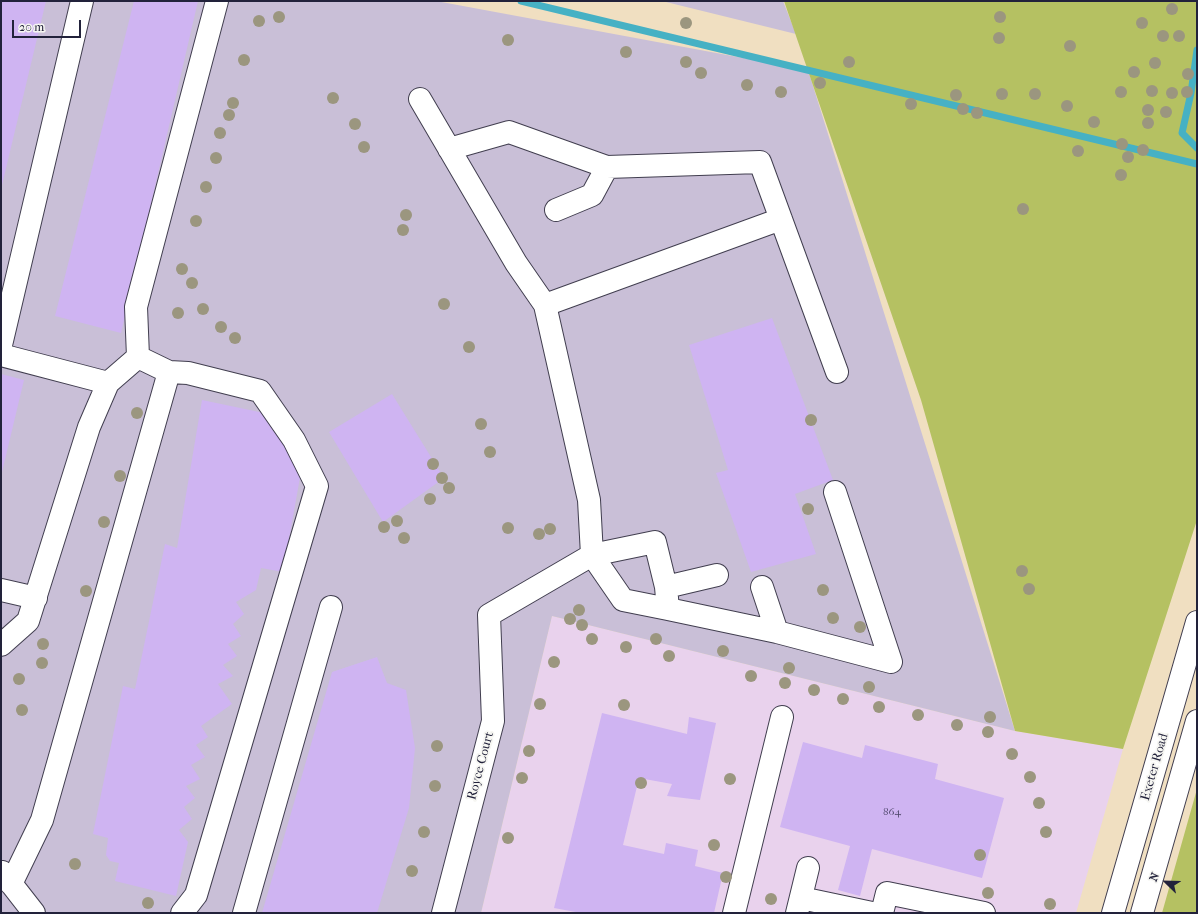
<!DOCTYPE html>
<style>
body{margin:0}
#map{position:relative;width:1198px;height:914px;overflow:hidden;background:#f0dfc1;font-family:"IM FELL French Canon",serif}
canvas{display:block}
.frame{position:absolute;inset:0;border:2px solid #22223b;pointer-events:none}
.north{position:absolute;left:1146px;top:862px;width:40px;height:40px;-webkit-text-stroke:3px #f6f6f2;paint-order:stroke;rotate:293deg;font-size:11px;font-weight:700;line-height:16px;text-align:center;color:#22223b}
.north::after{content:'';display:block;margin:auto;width:14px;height:18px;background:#22223b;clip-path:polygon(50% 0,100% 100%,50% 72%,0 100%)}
.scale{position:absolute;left:12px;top:20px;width:69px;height:18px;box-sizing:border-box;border:2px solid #22223b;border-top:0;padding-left:5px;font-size:12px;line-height:14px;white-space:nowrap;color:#22223b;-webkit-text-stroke:3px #f6f6f2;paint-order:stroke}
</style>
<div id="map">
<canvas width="1198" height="914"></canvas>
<div class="frame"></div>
<div class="north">N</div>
<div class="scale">20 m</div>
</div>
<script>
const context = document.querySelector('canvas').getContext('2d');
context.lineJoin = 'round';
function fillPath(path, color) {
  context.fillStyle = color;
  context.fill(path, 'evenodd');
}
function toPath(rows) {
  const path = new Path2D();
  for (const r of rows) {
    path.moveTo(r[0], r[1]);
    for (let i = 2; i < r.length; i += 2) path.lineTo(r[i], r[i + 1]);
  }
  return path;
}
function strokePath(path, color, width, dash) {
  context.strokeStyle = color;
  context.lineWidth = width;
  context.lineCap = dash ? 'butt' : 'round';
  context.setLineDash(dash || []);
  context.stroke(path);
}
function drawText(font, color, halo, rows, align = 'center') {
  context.font = font + ' "IM FELL French Canon",serif';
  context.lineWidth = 3.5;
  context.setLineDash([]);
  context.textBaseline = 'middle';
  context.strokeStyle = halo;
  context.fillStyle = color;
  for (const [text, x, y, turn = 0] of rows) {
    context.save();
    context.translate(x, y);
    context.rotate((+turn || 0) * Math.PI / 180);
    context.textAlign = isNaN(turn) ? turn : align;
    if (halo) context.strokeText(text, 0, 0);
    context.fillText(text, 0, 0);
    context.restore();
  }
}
fillPath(toPath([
 [552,616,1015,731,1123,749,1076,913,481,913]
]), '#e9d2ed');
fillPath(toPath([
 [1,1,436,1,808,70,1015,731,552,616,481,913,1,913],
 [662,1,783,1,796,34]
]), '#c9bfd7');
fillPath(toPath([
 [784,1,1197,1,1197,520,1123,749,1015,731,921,400],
 [1197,789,1197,913,1162,913]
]), '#b5c162');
strokePath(toPath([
 [521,1,1197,164],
 [1197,50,1191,93,1182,133,1197,148]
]), '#46b1c4', 7);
fillPath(toPath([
 [1,1,46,1,2,185,1,185],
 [134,1,198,1,121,333,55,316],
 [772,318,833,480,795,494,816,554,751,572,716,473,728,470,689,345],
 [1,374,24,380,2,472,1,472],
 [392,394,444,478,383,522,329,432],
 [202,400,264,413,301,472,283,572,261,568,256,590,236,602,244,614,233,624,241,636,228,644,237,656,223,665,233,676,218,684,232,704,201,726,208,737,196,745,205,757,191,765,200,779,186,786,195,798,184,807,192,819,179,830,188,842,176,896,115,881,119,863,110,861,106,855,108,838,93,834,123,686,135,689,165,544,177,548],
 [377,657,387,683,406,690,415,748,409,808,377,913,262,913,332,672],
 [602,713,687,734,689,717,716,723,700,800,667,796,672,784,639,778,623,845,664,854,666,843,698,850,695,866,723,873,714,913,581,913,554,908],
 [803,742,862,758,865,745,938,764,935,779,1004,798,982,878,872,849,860,896,838,890,850,846,780,827]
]), '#cfb4f2');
const minor = toPath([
 [420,99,516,263,545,305,589,500,592,555,623,600,668,609,666,587,655,542,592,555,489,615,493,721,443,913],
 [449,149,509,132,607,167,760,162,837,372],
 [556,210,592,195,607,167],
 [545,305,781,219],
 [1,345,82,1],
 [1,355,108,383],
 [138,357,136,307,217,1],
 [666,587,717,575],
 [762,587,777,632],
 [1,590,36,598],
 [668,609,777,632,891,662,835,492],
 [1,645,28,621,89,427,108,383,138,357,169,372],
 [2,872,34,913],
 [11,884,42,820,169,372,188,373,260,391,294,440,317,486,196,895,182,913],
 [801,898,872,913],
 [244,913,331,607],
 [734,913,782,717],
 [797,913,808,868],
 [882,913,887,893,984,913],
 [1113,913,1197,622],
 [1142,913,1197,721]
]);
strokePath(minor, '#413e4f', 24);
strokePath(minor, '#fff', 22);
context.fillStyle = '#9b967f';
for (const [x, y] of [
 [1172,9],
 [279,17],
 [1000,17],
 [259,21],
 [686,23],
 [1142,23],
 [1163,36],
 [1179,36],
 [999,38],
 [508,40],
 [1070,46],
 [626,52],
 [244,60],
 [686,62],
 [849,62],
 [1155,63],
 [1134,72],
 [701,73],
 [1188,74],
 [820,83],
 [747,85],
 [1152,91],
 [781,92],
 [1121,92],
 [1187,92],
 [1172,93],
 [1002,94],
 [1035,94],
 [956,95],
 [333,98],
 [233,103],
 [911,104],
 [1067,106],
 [963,109],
 [1148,110],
 [1166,112],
 [977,113],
 [229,115],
 [1094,122],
 [1148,123],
 [355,124],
 [220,133],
 [1122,144],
 [364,147],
 [1143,150],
 [1078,151],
 [1128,157],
 [216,158],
 [1121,175],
 [206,187],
 [1023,209],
 [406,215],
 [196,221],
 [403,230],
 [182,269],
 [192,283],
 [444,304],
 [203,309],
 [178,313],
 [221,327],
 [235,338],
 [469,347],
 [137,413],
 [811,420],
 [481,424],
 [490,452],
 [433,464],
 [120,476],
 [442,478],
 [449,488],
 [430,499],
 [808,509],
 [397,521],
 [104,522],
 [384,527],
 [508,528],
 [550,529],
 [539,534],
 [404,538],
 [1022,571],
 [1029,589],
 [823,590],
 [86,591],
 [579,610],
 [833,618],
 [570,619],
 [582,625],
 [860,627],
 [592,639],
 [656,639],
 [43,644],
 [626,647],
 [723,651],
 [669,656],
 [554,662],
 [42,663],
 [789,668],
 [751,676],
 [19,679],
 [785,683],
 [869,687],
 [814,690],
 [843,699],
 [540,704],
 [624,705],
 [879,707],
 [22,710],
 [918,715],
 [990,717],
 [957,725],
 [988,732],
 [437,746],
 [529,751],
 [1012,754],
 [1030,777],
 [522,778],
 [730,779],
 [641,783],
 [435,786],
 [1039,803],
 [424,832],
 [1046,832],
 [508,838],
 [714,845],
 [980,855],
 [75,864],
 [412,871],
 [726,877],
 [988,893],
 [771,899],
 [148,903],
 [1050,904]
]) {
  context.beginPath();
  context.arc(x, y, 6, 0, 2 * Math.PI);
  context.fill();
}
drawText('11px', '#4d4669', null, [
 ["864",892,812]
]);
drawText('13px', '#22223b', '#f6f6f2', [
 ["Royce Court",481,766,-75],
 ["Exeter Road",1155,767,-74]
]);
</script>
